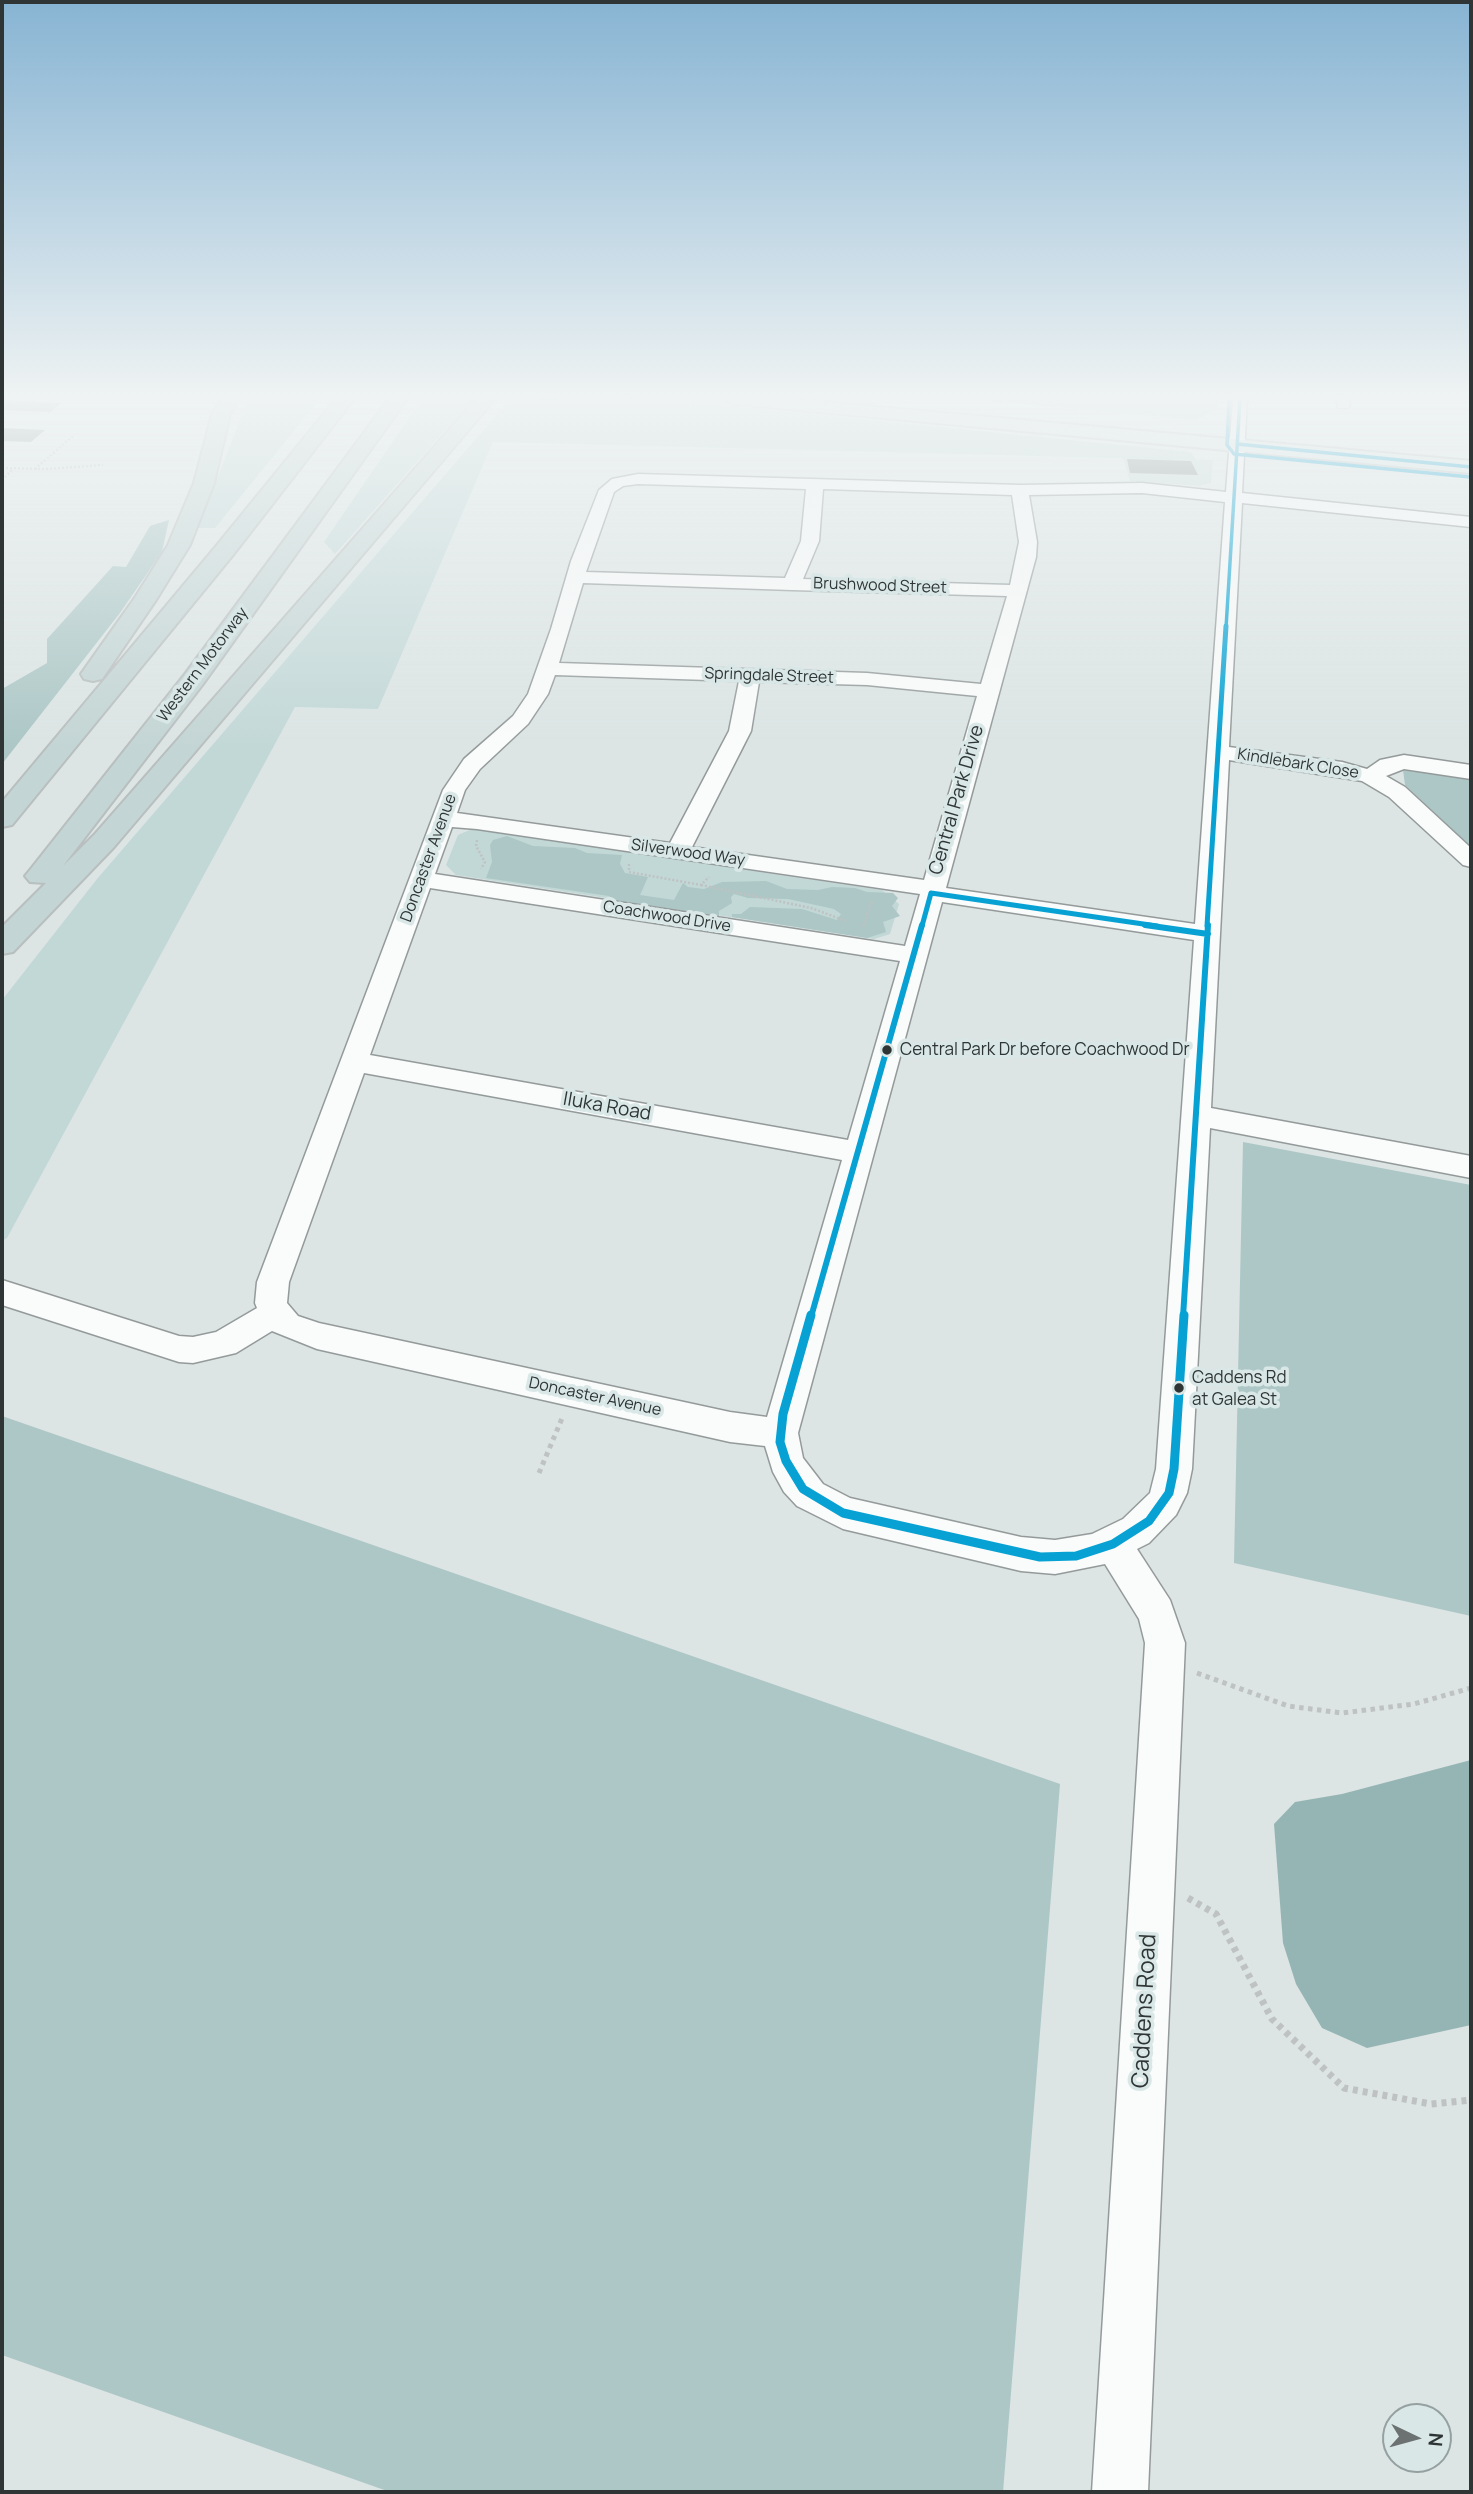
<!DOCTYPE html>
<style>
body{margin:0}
#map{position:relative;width:1473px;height:2494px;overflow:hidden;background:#dce4e4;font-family:Manrope,sans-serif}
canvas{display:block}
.frame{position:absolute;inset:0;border:4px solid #2f3535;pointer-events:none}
.north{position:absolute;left:1382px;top:2403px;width:70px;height:70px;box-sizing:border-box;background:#d9e8e7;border:2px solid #95a0a0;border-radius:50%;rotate:95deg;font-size:19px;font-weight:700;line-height:28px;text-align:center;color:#2f3535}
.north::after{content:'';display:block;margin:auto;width:24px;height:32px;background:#6c7272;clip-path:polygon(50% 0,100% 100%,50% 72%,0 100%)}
</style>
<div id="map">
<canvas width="1473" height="2494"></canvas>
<div class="frame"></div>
<div class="north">N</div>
</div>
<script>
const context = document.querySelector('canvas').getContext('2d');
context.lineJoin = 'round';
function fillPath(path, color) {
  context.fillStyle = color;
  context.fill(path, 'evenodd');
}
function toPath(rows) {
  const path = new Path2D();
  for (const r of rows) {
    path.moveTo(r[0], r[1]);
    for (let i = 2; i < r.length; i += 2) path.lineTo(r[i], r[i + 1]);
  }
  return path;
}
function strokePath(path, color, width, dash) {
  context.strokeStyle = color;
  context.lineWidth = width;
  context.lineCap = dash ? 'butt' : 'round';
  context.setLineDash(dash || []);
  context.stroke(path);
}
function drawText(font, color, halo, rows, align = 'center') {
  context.font = font + ' Manrope,sans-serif';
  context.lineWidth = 7;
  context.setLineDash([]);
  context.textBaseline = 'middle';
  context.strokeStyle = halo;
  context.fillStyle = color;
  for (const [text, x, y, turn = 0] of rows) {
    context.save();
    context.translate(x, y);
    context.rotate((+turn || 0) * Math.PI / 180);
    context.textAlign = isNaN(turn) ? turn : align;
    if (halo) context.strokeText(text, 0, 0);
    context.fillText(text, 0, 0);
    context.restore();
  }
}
fillPath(toPath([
 [1123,458,1213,460,1211,483,1199,486,1130,481]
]), '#c8d9d8');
fillPath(toPath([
 [248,399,320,399,215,528,198,528],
 [422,399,473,399,335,554,324,542],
 [525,399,669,400,1191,452,1196,460,493,442,378,709,295,707,7,1238,2,1241,2,1000,97,879,505,405],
 [969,399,1218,399,1217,409,1196,420],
 [472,829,613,850,622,847,733,864,739,869,882,890,899,904,890,934,874,939,710,914,700,917,611,904,606,898,456,875,446,865,458,835]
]), '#c2d8d7');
fillPath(toPath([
 [169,520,162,552,120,613,2,764,2,689,47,663,47,639,113,566,126,567,150,526],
 [1403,770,1471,779,1471,847,1405,785],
 [507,836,533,846,575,848,587,853,622,855,620,864,625,873,648,877,640,895,674,900,683,883,688,887,704,889,722,882,766,881,787,889,818,890,832,887,855,888,867,892,893,893,898,898,892,906,900,916,883,922,886,932,867,938,732,917,732,914,741,914,750,907,802,909,837,920,841,914,834,909,788,899,748,898,734,894,731,897,732,903,719,911,719,919,712,920,677,911,616,901,609,896,486,878,492,862,490,845,493,840],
 [1243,1142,1471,1185,1471,1616,1234,1563],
 [2,1416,1060,1784,1003,2492,390,2492,2,2355]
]), '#acc7c6');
fillPath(toPath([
 [1471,1760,1471,2025,1367,2048,1322,2028,1296,1984,1283,1943,1274,1824,1295,1802,1342,1794]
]), '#95b5b4');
fillPath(toPath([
 [2,400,61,403,50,412,2,410],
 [2,428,45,430,31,442,2,441],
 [1127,459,1191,461,1198,475,1130,473]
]), '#808c8b');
const minor = toPath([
 [1233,399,1247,399,1242,493,1471,517,1471,527,1242,503,1229,747,1342,762,1367,769,1380,760,1404,755,1471,765,1471,779,1404,769,1386,776,1405,787,1471,848,1471,867,1463,865,1389,797,1362,781,1229,760,1211,1108,1471,1156,1471,1178,1210,1128,1192,1469,1187,1493,1176,1515,1149,1543,1137,1549,1170,1600,1185,1643,1148,2492,1092,2492,1145,1643,1139,1619,1105,1564,1055,1574,1021,1571,843,1529,797,1506,784,1492,773,1472,765,1446,730,1442,317,1349,272,1331,236,1353,193,1363,179,1362,2,1305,2,1280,179,1336,193,1337,216,1332,257,1308,255,1303,257,1282,443,790,464,759,513,716,528,694,551,629,571,561,599,490,612,479,638,474,1020,485,1142,483,1226,492,1233,399],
 [638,484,806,489,801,541,785,578,586,572,614,492,623,486,638,484],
 [823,489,1012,495,1019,542,1010,585,803,579,819,541,823,489],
 [1142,493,1225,502,1195,924,946,888,1036,557,1037,542,1029,495,1142,493],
 [583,583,792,590,1007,596,981,684,867,673,559,663,583,583],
 [555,675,739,681,729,731,670,843,457,813,465,790,480,769,528,724,548,694,555,675],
 [759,682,867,685,977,696,924,880,692,847,751,731,759,682],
 [452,827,477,829,920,894,905,946,435,874,452,827],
 [430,888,900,961,848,1140,370,1055,430,888],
 [942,902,1194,940,1156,1469,1150,1493,1123,1519,1092,1534,1055,1540,1021,1537,850,1498,823,1484,803,1458,798,1433,942,902],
 [364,1073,842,1160,767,1417,730,1412,319,1323,298,1316,287,1303,289,1282,364,1073],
 [1336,399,1350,399,1350,405,1348,408,1338,408,1336,399]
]);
const major = toPath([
 [724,399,792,399,1471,461,1471,473,733,404,724,399]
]);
const highway = toPath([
 [221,399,239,399,230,414,214,483,190,545,156,600,102,679,93,681,84,679,81,674,134,599,168,545,194,483,212,414,221,399],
 [336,399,354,399,233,555,12,825,2,827,2,802,217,545,336,399],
 [389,399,407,399,203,684,63,866,94,835,476,399,495,399,114,847,13,952,2,954,2,927,46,883,30,882,25,876,30,870,185,674,389,399]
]);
strokePath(minor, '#949a9a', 3);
strokePath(major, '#b9bebe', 4);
strokePath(highway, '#b9bebe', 4);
strokePath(toPath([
 [2,468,47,469,103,465],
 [35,469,73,436],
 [2,480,13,469],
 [477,840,476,846,485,862,481,869],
 [629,864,629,872,701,885,709,877],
 [701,885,811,908,846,921],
 [863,926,872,901]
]), '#bfc2c2', 2.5, [2, 2]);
strokePath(toPath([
 [539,1473,563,1416],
 [1197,1673,1288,1706,1342,1713,1414,1704,1471,1688]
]), '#bfc2c2', 5, [4.5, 4.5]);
strokePath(toPath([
 [1188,1898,1216,1914,1272,2019,1344,2088,1431,2104,1471,2100]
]), '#bfc2c2', 7, [5, 5]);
fillPath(minor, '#fafbfb');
fillPath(major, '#d9e5e4');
fillPath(highway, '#c3d5d4');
strokePath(toPath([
 [1237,444,1471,467],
 [1226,628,1240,399]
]), '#07a2d3', 3.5);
strokePath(toPath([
 [931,893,1157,926],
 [922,926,931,893],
 [1207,926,1226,626]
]), '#07a2d3', 5);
strokePath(toPath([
 [1145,925,1208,934],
 [811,1317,922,925],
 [1183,1317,1208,925]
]), '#07a2d3', 6);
strokePath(toPath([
 [811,1315,783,1414,780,1442,786,1461,803,1489,843,1513,1040,1557,1076,1556,1113,1544,1149,1521,1169,1493,1174,1469,1184,1315]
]), '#07a2d3', 9);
strokePath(toPath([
 [1229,399,1227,445,1234,454,1470,477]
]), '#07a2d3', 3.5);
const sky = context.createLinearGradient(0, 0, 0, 748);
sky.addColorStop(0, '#87b4d3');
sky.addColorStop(0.53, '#eff3f3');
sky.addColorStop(1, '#eff3f300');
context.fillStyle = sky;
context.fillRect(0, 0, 1473, 748);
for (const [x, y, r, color] of [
 [887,1050,6,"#2f3535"],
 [1179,1388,6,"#2f3535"]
]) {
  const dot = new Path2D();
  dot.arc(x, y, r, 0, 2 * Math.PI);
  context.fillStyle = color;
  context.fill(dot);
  strokePath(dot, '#d9e8e7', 2.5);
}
drawText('16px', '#2f3535', '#d9e8e7', [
 ["Brushwood Street",880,586,2],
 ["Western Motorway",203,665,-53],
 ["Springdale Street",769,676,2],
 ["Kindlebark Close",1298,764,9],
 ["Silverwood Way",688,853,8],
 ["Doncaster Avenue",429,858,-70],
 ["Coachwood Drive",667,917,9],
 ["Doncaster Avenue",595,1397,12]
]);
drawText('17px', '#2f3535', '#d9e8e7', [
 ["Central Park Dr before Coachwood Dr",900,1050],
 ["Caddens Rd",1192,1378],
 ["at Galea St",1192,1400]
], 'left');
drawText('19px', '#2f3535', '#d9e8e7', [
 ["Central Park Drive",957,800,-74],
 ["Iluka Road",607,1107,10]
]);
drawText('23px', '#2f3535', '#d9e8e7', [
 ["Caddens Road",1145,2011,-87]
]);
</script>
